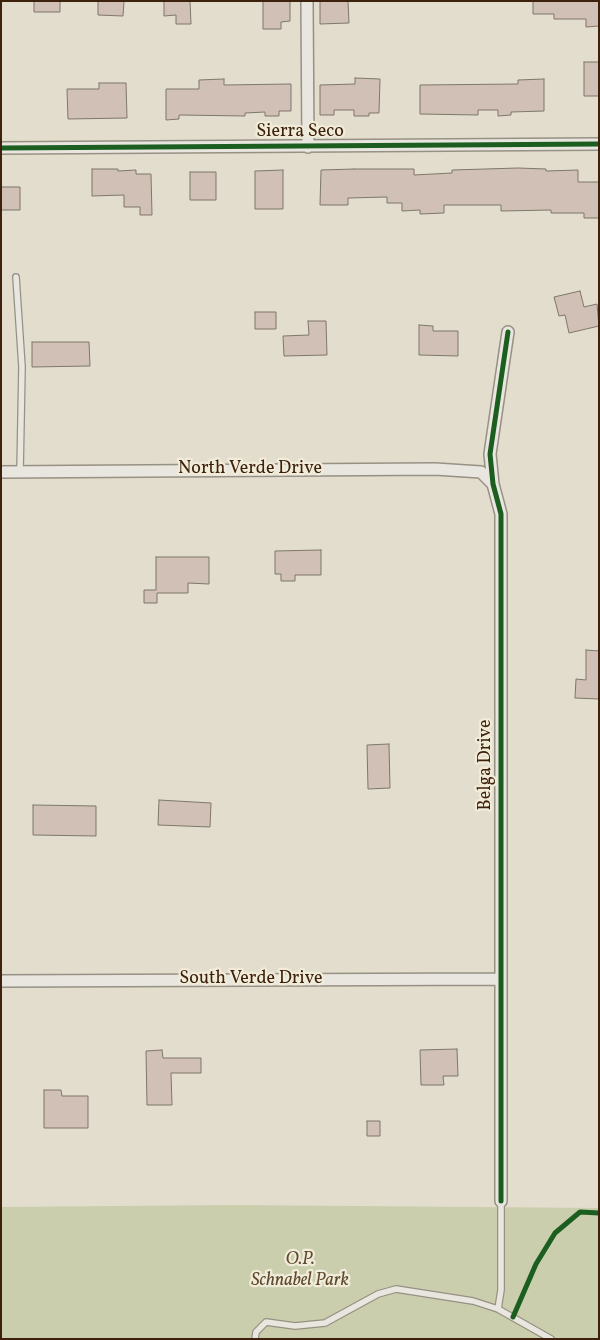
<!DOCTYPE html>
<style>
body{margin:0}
#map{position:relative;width:600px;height:1340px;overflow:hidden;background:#e2ddcd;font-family:Vollkorn,serif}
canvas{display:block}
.frame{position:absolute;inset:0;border:2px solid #3d210c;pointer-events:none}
</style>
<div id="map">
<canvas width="600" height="1340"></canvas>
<div class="frame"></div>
</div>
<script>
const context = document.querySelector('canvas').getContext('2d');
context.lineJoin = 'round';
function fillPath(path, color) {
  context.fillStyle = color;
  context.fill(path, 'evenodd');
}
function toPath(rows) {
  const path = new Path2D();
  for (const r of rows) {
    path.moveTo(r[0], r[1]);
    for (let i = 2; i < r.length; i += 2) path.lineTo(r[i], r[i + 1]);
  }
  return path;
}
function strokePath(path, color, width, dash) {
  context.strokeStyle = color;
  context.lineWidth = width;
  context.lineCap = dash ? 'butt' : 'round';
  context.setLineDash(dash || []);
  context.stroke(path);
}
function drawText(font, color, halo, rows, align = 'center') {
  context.font = font + ' Vollkorn,serif';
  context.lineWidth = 4.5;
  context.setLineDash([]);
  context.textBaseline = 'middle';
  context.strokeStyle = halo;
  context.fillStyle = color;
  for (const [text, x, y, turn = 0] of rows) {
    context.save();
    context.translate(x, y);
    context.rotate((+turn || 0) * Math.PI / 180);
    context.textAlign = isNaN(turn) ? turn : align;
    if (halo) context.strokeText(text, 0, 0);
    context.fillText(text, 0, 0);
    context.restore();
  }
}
fillPath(toPath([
 [233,1205,599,1208,599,1339,1,1339,1,1207]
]), '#cbcead');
const building = toPath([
 [34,1,60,1,60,12,34,12,34,1],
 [98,1,124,1,123,16,98,15,98,1],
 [164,1,190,1,191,24,176,24,176,15,164,16,164,1],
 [263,1,290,1,290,21,281,22,281,29,263,29,263,1],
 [320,1,348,1,349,23,320,24,320,1],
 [533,1,599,1,599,26,586,27,586,19,554,19,554,14,533,14,533,1],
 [584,62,599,62,599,96,584,96,584,62],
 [355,78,380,79,379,113,369,113,369,116,354,116,354,110,334,110,334,115,320,115,320,85,355,84,355,78],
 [224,79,224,85,291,84,291,111,279,111,279,116,265,116,265,112,245,113,245,116,179,115,179,119,166,120,166,89,199,89,199,80,224,79],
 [544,79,544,111,511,112,511,115,498,116,498,110,478,110,478,115,420,114,420,85,518,84,518,80,544,79],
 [99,83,126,83,127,118,68,119,67,89,99,89,99,83],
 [92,169,118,169,118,171,136,170,136,174,151,174,152,215,140,215,140,207,124,207,124,195,92,196,92,169],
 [354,169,414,169,414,175,452,173,452,170,518,168,546,169,546,171,578,170,578,182,599,182,599,218,584,218,584,213,551,213,551,210,501,211,501,205,444,205,444,213,420,214,420,210,402,211,402,203,387,203,387,197,348,198,348,205,320,205,321,170,354,169],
 [283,170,283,209,255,209,255,171,283,170],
 [190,172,216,172,216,200,190,200,190,172],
 [1,187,20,187,20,210,1,210,1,187],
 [580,291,584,307,597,304,599,326,569,333,565,315,559,316,554,297,580,291],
 [255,312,276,312,276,329,255,329,255,312],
 [308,321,326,321,327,355,284,356,283,336,309,335,308,321],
 [419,325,433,326,433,331,458,331,458,356,419,355,419,325],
 [32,342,89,342,90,366,32,367,32,342],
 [321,550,321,575,295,575,295,581,281,581,281,574,275,574,275,551,321,550],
 [156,557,209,557,209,584,188,583,188,593,157,593,157,603,144,603,144,590,156,590,156,557],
 [586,650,599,651,599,699,575,698,576,679,586,680,586,650],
 [389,744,390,788,368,789,367,745,389,744],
 [159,800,211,803,210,827,158,825,159,800],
 [33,805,96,806,96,836,33,835,33,805],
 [457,1049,458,1076,443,1076,444,1085,421,1085,420,1050,457,1049],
 [162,1050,163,1058,201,1058,201,1073,171,1073,172,1105,147,1105,146,1051,162,1050],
 [44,1090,61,1090,62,1096,88,1096,88,1128,44,1128,44,1090],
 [367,1121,380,1121,380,1136,367,1136,367,1121]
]);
fillPath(building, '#d0c0b5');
strokePath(building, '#7e776c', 1);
const lane = toPath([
 [16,277,22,367,20,472],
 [498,1309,501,1290,501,1201],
 [255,1339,256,1332,266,1322,295,1326,325,1323,378,1294,396,1289,473,1301,498,1309,551,1339]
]);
const street = toPath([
 [307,1,308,147],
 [1,148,599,144],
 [1,472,435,469,481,472,493,484],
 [1,981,500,979],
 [501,1201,501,514,493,484,490,454,508,332]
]);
strokePath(lane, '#979084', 8);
strokePath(street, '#979084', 14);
strokePath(lane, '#e8e6de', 5.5);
strokePath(street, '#e8e6de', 11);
strokePath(toPath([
 [1,148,599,144],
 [501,1201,501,514,493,484,490,454,508,332],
 [513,1317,536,1264,555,1233,580,1212,599,1213]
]), '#1b5e20', 5);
drawText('18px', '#3d210c', '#f1ecd9', [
 ["Sierra Seco",300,133],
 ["North Verde Drive",250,470],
 ["Belga Drive",487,765,-90],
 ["South Verde Drive",251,980]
]);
drawText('italic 18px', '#5c492e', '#f1ecd9', [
 ["O.P.",300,1261],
 ["Schnabel Park",300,1282]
]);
</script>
